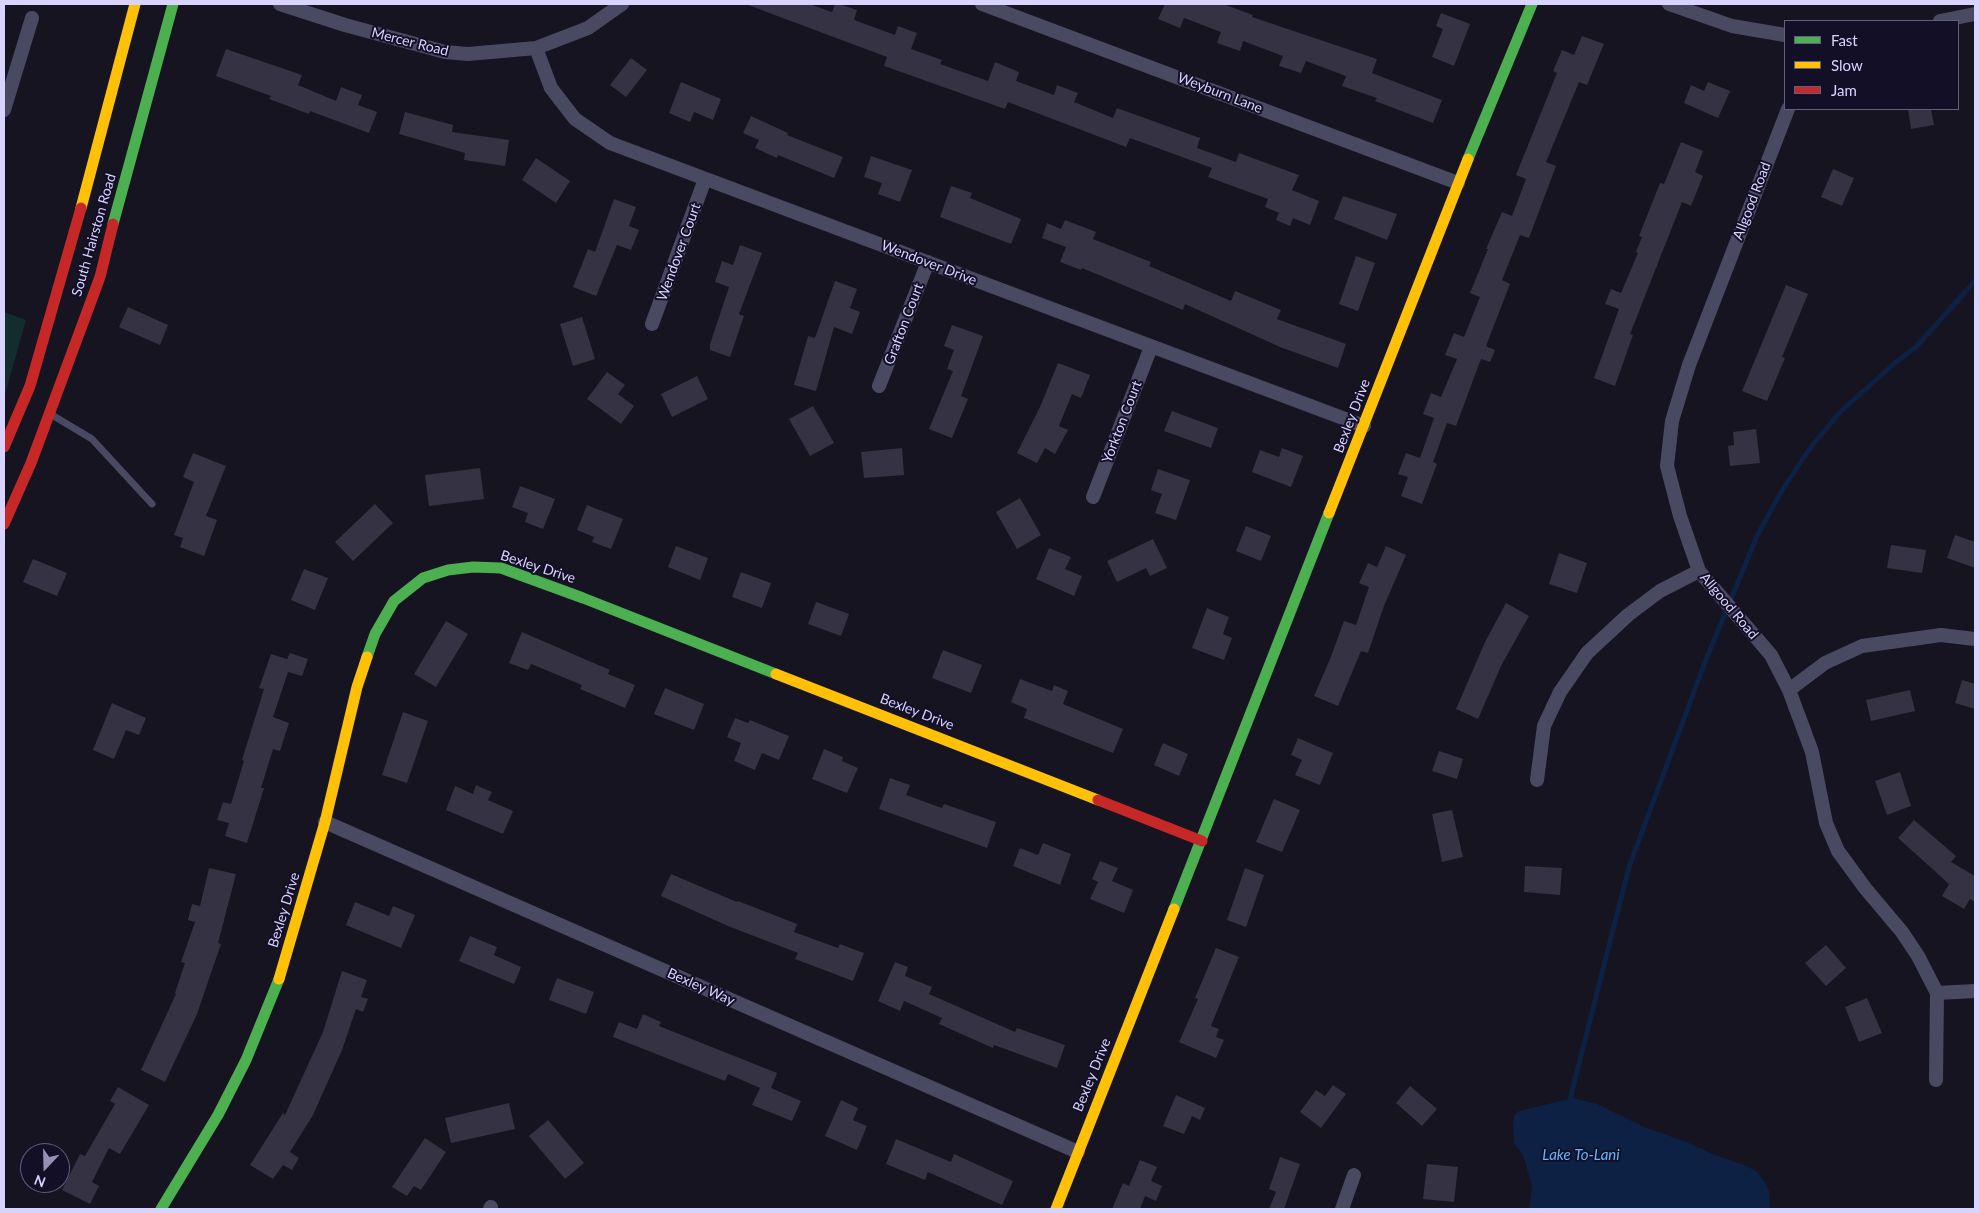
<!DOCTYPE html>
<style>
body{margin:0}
#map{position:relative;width:1979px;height:1213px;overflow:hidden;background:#161421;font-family:Lato,sans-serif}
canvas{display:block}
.frame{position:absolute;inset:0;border:5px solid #d9d4ff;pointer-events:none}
.legend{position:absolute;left:1784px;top:20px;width:175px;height:90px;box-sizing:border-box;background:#130f26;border:1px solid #625e7d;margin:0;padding:6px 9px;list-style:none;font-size:15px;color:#d9d4ff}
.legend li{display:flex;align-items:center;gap:10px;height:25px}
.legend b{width:25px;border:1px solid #625e7d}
.north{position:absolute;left:20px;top:1143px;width:50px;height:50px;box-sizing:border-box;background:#130f26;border:1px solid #625e7d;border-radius:50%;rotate:201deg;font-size:14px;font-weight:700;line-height:20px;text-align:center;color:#d9d4ff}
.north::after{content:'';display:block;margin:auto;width:18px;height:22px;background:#9591b1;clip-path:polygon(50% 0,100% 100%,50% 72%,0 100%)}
</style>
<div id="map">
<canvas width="1979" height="1213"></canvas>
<div class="frame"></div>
<ul class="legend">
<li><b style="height:6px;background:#4caf50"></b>Fast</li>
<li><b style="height:6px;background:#ffc107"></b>Slow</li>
<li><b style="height:6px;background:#c62828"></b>Jam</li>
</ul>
<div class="north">N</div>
</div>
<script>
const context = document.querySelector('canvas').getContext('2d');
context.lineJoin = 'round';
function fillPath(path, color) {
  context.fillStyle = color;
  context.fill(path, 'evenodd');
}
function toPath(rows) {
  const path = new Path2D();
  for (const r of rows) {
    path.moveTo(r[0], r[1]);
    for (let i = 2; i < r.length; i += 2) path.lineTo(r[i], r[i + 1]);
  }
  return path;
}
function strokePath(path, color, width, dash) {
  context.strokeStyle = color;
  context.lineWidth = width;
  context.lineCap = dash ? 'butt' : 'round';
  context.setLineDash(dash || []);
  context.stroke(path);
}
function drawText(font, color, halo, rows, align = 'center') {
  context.font = font + ' Lato,sans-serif';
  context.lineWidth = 4;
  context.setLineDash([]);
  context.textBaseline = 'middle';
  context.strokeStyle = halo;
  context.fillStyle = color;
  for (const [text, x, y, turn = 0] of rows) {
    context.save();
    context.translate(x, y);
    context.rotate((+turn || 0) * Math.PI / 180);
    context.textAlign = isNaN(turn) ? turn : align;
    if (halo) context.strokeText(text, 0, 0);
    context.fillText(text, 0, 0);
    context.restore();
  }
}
fillPath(toPath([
 [4,312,26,320,4,398]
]), '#132c2d');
fillPath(toPath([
 [1573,1098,1597,1104,1642,1126,1689,1143,1712,1154,1744,1165,1756,1171,1763,1179,1769,1191,1770,1209,1529,1209,1532,1186,1523,1155,1514,1143,1513,1123,1515,1115,1519,1111]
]), '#0d2144');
strokePath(toPath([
 [1570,1099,1629,867,1705,662,1757,536,1781,492,1808,451,1840,412,1896,362,1916,347,1975,281]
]), '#0d2144', 5);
fillPath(toPath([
 [749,4,809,4,832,12,835,4,839,4,857,10,854,20,895,35,898,26,917,33,911,49,942,60,940,64,988,81,995,62,1019,72,1016,81,1054,95,1057,85,1078,93,1074,102,1113,118,1117,108,1200,138,1197,148,1236,162,1239,153,1299,175,1292,190,1319,201,1310,225,1293,218,1290,226,1276,220,1279,213,1265,207,1268,199,1208,177,1212,168,1130,138,1126,147,1008,102,1005,109,884,66,887,57,748,5],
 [1165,4,1223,4,1253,15,1252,17,1377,59,1372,73,1442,100,1433,123,1375,101,1377,98,1342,86,1346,76,1306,61,1301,73,1279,66,1283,56,1243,41,1240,51,1217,43,1221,32,1184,18,1180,28,1158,19],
 [1441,13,1470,24,1454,66,1432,57,1443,29,1436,26],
 [1582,36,1604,44,1587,85,1579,82,1546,162,1556,166,1529,238,1520,235,1502,280,1510,284,1486,346,1495,350,1490,362,1481,359,1456,426,1447,423,1433,462,1437,464,1422,504,1401,496,1408,477,1398,474,1406,453,1420,458,1434,418,1423,414,1431,393,1441,397,1457,359,1445,355,1454,333,1464,337,1480,297,1470,293,1488,249,1486,249,1502,212,1512,216,1526,179,1516,175,1557,73,1553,71,1562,50,1574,55],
 [226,49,302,75,298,85,336,101,341,87,362,95,358,105,377,112,369,133,310,111,309,114,269,99,271,96,216,76],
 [631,58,647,70,626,97,610,85],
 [681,82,721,99,713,120,694,112,690,122,669,113],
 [1708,82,1730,91,1718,118,1684,103,1691,85,1704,91],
 [1908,109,1931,109,1934,125,1911,129],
 [405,112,453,125,452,132,509,140,505,166,464,160,465,153,399,134],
 [751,116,788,133,787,135,843,157,834,178,778,155,777,158,755,148,759,140,743,133],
 [1681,142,1703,151,1695,172,1703,176,1691,206,1682,202,1630,334,1633,335,1615,386,1594,378,1619,309,1605,304,1611,289,1621,293,1638,253,1636,252,1642,237,1639,236,1660,183,1664,184],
 [871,156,912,170,900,202,878,194,882,183,864,177],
 [536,158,570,181,556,203,522,180],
 [1833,169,1854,178,1842,206,1821,197],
 [951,186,972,193,970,198,1021,219,1011,244,940,217],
 [1343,196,1397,214,1387,240,1334,219],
 [614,199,636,207,629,226,639,230,631,250,617,245,596,296,573,287,588,249,595,252],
 [1065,220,1096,232,1093,239,1151,262,1149,266,1231,301,1235,291,1281,310,1277,319,1346,344,1338,368,1280,347,1185,304,1183,310,1082,268,1081,270,1060,262,1066,247,1042,238,1047,223,1061,229],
 [740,245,762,253,739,314,744,316,730,357,710,350,710,344,729,287,715,282,722,261,733,265],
 [1356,256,1375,263,1358,311,1339,304],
 [835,281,857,289,850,308,860,312,852,334,834,327,816,391,794,385,808,336,815,338],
 [1786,285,1808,294,1782,357,1785,358,1767,401,1742,391],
 [128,307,168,325,160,345,119,327],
 [582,317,595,359,573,366,560,324],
 [952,325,983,336,961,396,968,399,952,438,929,429,953,371,947,369,954,350,944,346],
 [1058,363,1090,375,1081,398,1072,394,1059,426,1068,430,1055,454,1045,448,1037,463,1017,453,1040,407],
 [607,372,625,385,618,394,634,406,621,424,587,399],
 [697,376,708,399,672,417,661,394],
 [813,406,834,443,810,456,789,419],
 [1172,411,1218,428,1211,448,1164,431],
 [1756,429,1760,463,1730,466,1728,446,1734,445,1733,432],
 [902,448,904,475,864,478,861,452],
 [1282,448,1303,456,1291,487,1252,472,1260,450,1279,457],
 [193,453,226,466,206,516,217,520,204,556,180,547,183,538,174,535,194,482,183,477],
 [480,468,484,499,429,506,425,475],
 [1158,469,1190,480,1176,520,1155,513,1162,494,1151,490],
 [520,486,555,499,543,529,525,522,528,513,512,507],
 [1020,498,1041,535,1017,549,996,512],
 [375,504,393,523,353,561,335,542],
 [587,505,623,519,611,549,592,542,594,537,577,530],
 [1246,526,1271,536,1261,561,1236,551],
 [1955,535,1975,542,1975,568,1947,558],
 [1153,539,1167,568,1150,576,1146,568,1117,582,1107,561],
 [1891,545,1926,550,1922,573,1887,568],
 [676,546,708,558,700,580,668,567],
 [1386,546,1406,555,1384,606,1368,653,1361,651,1338,706,1314,696,1330,659,1344,621,1356,625,1369,587,1359,583,1368,563,1377,567],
 [1049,548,1071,557,1065,569,1082,576,1074,596,1036,579],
 [1559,553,1587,563,1577,593,1549,584],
 [33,559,67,573,57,596,23,582],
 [304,569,328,578,315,610,291,600],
 [741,572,771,583,762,608,732,597],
 [816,602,849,614,841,636,808,624],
 [1506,603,1529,616,1502,664,1478,719,1456,709,1485,642],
 [1207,608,1229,617,1223,634,1232,638,1224,660,1192,648],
 [446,621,468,634,436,687,414,674],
 [522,632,610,670,608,674,635,685,625,708,580,689,582,685,531,664,528,670,509,663],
 [943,650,982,665,971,693,932,678],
 [290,653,308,659,302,676,288,672,273,717,289,723,280,751,273,749,261,788,264,788,247,843,225,836,229,823,217,820,223,802,231,804,244,761,242,760,264,689,259,688,271,654,287,659],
 [1020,679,1052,691,1054,685,1068,691,1063,704,1123,729,1113,753,1024,718,1027,709,1011,702],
 [1962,680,1975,684,1975,709,1955,703],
 [665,688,704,704,694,730,654,714],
 [1910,690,1915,711,1871,721,1866,700],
 [112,703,146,718,139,735,126,730,114,759,93,750],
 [403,712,428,721,407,783,382,775],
 [735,718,748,723,750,720,789,736,779,760,762,753,755,770,734,761,741,743,727,737],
 [1298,738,1333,753,1320,785,1295,775,1302,760,1291,755],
 [1163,743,1188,754,1179,776,1154,765],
 [824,749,843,757,842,761,858,768,847,793,812,779],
 [1439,751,1463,759,1457,779,1432,771],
 [1900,772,1911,806,1887,815,1875,781],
 [890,778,910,785,906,795,942,808,944,804,996,822,987,848,879,809],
 [476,785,492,792,488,800,513,811,503,834,446,810,455,786,473,794],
 [1274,799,1300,810,1282,852,1256,842],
 [1452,810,1463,857,1442,862,1432,814],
 [1914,820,1956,856,1951,862,1975,876,1975,902,1970,899,1964,909,1942,896,1949,884,1898,838],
 [1043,843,1071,854,1060,885,1013,866,1020,848,1038,855],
 [1100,861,1118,868,1112,881,1133,890,1124,913,1090,899,1098,882,1092,879],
 [1525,866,1562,868,1560,895,1524,892],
 [209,868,236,874,218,943,221,944,197,1014,165,1082,141,1070,176,994,175,993,185,963,181,962,195,922,188,920,192,904,200,906],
 [1245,868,1264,875,1246,927,1227,920],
 [671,874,737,902,738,901,797,924,794,932,838,948,840,944,864,953,853,981,795,959,798,953,728,926,661,896],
 [355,902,389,916,393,906,415,915,401,948,346,925],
 [470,936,497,947,494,955,521,967,514,984,459,961],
 [1826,945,1846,968,1826,986,1805,963],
 [1216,948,1239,957,1211,1026,1219,1029,1216,1037,1224,1040,1216,1058,1179,1042,1198,999,1195,998],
 [895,962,908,967,905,976,932,987,929,994,1015,1032,1017,1028,1065,1045,1057,1068,994,1045,993,1048,939,1024,942,1018,904,1001,900,1011,878,1001],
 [342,971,367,980,361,997,368,999,363,1012,356,1009,342,1050,313,1115,290,1152,299,1158,292,1170,283,1165,273,1179,250,1165,283,1113,285,1115,323,1032],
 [557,978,594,992,586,1014,549,1000],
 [1867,998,1882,1033,1859,1042,1845,1007],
 [643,1014,661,1022,659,1026,777,1073,771,1088,801,1101,792,1121,752,1105,760,1088,728,1074,725,1081,613,1037,619,1022,637,1029],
 [1333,1085,1346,1094,1321,1128,1300,1112,1316,1090,1325,1096],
 [1410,1086,1437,1109,1422,1126,1396,1103],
 [118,1087,149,1105,120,1154,109,1148,92,1182,99,1186,90,1204,62,1190,80,1154,85,1156,115,1104,110,1101],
 [1176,1095,1205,1108,1200,1120,1192,1116,1184,1134,1163,1126],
 [841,1100,858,1108,853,1120,867,1126,857,1150,825,1136],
 [509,1103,515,1129,451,1143,445,1118],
 [548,1120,584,1163,565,1179,529,1136],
 [425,1138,446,1152,421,1190,414,1186,407,1196,392,1187],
 [896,1139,951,1162,954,1154,1013,1181,1002,1205,928,1172,925,1180,886,1164],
 [1280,1157,1300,1164,1284,1209,1269,1209,1276,1192,1269,1189],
 [1140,1160,1157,1167,1151,1181,1162,1186,1156,1201,1145,1196,1140,1209,1112,1209,1123,1183,1129,1186],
 [1427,1164,1458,1167,1454,1202,1423,1199]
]), '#343243');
strokePath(toPath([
 [52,415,92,439,152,504]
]), '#4a4962', 7);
strokePath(toPath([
 [280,4,345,25,445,52,468,54,536,48,588,28,622,4],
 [982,4,1458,183],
 [1669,4,1732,26,1785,35],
 [1940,21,1975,14],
 [536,48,551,88,575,119,610,143,1364,426],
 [1788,109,1689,365,1672,421,1667,466,1680,516,1699,571,1771,655,1789,690,1812,752,1826,823,1838,851,1865,888,1902,932,1918,956,1937,993,1936,1080],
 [4,110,32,18],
 [652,324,705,179],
 [879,386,928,262],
 [1093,497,1151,347],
 [1789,690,1825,663,1862,646,1941,635,1975,639],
 [1537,780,1544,726,1560,692,1587,653,1628,615,1660,591,1699,571],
 [325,822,1078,1152],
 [1937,993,1975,991],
 [490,1209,491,1207],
 [1342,1209,1354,1175]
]), '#4a4962', 14);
strokePath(toPath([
 [1468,159,1532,4],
 [113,224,173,4],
 [367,657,375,634,394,601,423,578,448,570,473,567,501,568,583,598,776,674],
 [1174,909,1329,513],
 [161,1209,218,1115,246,1060,279,979]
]), '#4caf50', 11);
strokePath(toPath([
 [81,208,135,4],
 [1329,513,1468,159],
 [776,674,1098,800],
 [279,979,325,822,357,687,367,657],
 [1056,1209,1174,909]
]), '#ffc107', 11);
strokePath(toPath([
 [4,447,30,386,81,208],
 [4,524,31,463,100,277,113,224],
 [1098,800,1202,841]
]), '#c62828', 11);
drawText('14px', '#d9d4ff', '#130f26', [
 ["Mercer Road",410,42,14],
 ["Weyburn Lane",1220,93,21],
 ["Allgood Road",1752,201,-69],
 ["South Hairston Road",94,235,-74],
 ["Wendover Court",679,252,-70],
 ["Wendover Drive",929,263,21],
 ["Grafton Court",904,324,-69],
 ["Bexley Drive",1352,416,-69],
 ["Yorkton Court",1122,422,-69],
 ["Bexley Drive",538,567,18],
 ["Allgood Road",1729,606,50],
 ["Bexley Drive",917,712,21],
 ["Bexley Drive",284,910,-73],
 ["Bexley Way",701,987,24],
 ["Bexley Drive",1092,1075,-68]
]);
drawText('italic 15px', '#62b6ff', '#130f26', [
 ["Lake To-Lani",1581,1155]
]);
</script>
